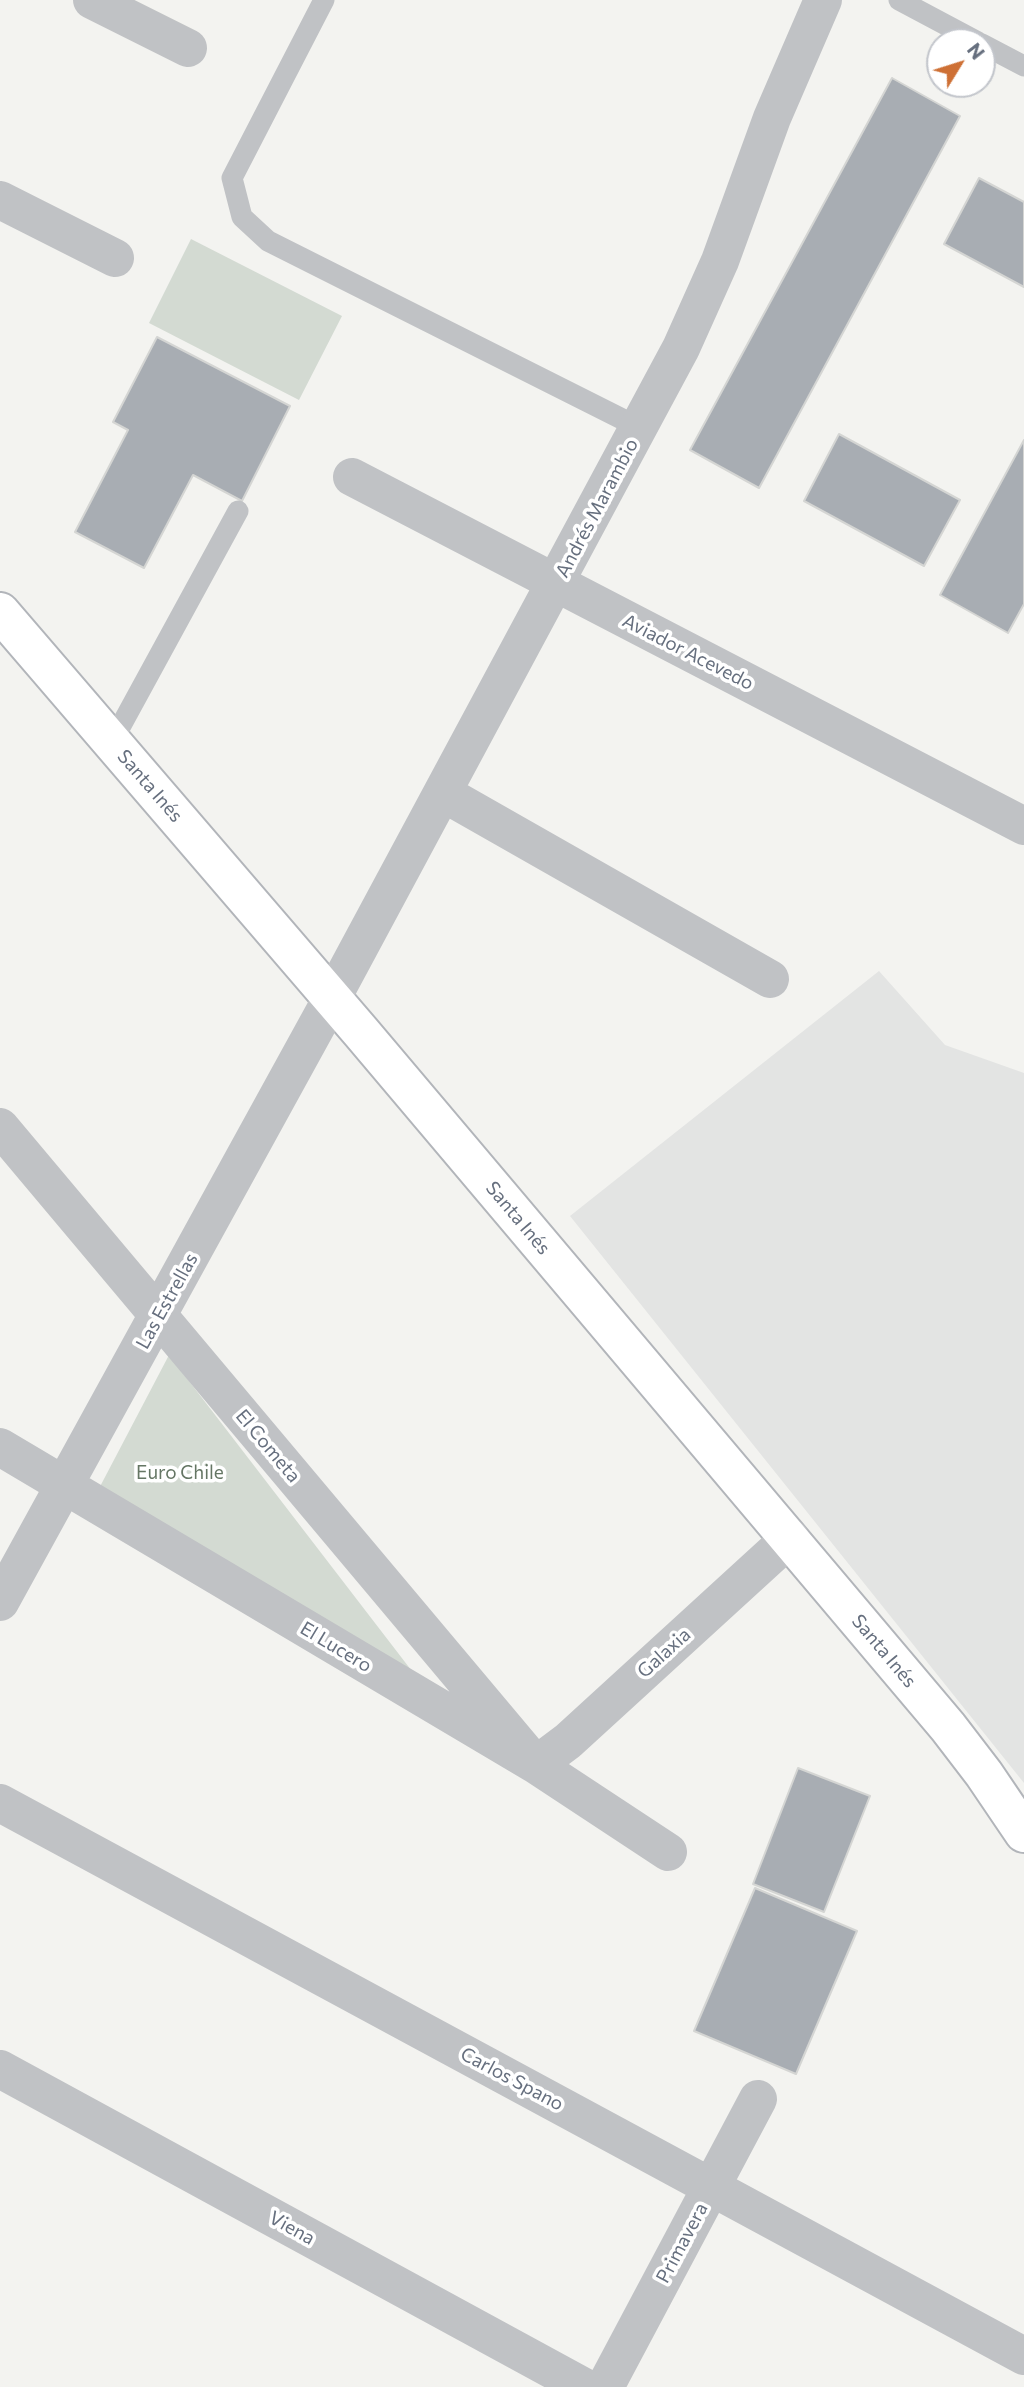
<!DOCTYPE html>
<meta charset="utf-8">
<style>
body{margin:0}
#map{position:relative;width:1024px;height:2387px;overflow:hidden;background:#f3f3f0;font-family:Commissioner,sans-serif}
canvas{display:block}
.north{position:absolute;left:926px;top:28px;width:70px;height:70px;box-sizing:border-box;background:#fff;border:2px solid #c2c5cb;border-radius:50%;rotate:52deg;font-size:19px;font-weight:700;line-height:28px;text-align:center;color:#666f7e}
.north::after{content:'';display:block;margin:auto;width:24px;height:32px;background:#ce7035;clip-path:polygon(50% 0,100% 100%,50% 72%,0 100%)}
</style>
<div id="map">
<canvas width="1024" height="2387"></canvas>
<div class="north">N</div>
</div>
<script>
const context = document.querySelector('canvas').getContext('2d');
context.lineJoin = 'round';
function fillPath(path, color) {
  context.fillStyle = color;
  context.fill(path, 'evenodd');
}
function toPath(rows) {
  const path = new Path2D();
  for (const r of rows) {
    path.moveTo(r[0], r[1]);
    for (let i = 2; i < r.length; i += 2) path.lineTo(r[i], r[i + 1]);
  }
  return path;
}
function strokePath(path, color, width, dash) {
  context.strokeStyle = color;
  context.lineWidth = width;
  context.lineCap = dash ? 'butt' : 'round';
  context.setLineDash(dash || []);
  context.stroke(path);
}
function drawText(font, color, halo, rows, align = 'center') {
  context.font = font + ' Commissioner,sans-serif';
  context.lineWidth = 7;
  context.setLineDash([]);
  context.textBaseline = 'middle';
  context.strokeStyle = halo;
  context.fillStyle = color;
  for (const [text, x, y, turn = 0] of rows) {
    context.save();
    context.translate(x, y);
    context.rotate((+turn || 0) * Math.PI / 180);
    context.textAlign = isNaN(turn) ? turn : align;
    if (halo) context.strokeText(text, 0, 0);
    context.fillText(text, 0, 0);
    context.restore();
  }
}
fillPath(toPath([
 [879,971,945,1045,1024,1073,1024,1783,570,1216]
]), '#e3e4e3');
fillPath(toPath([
 [191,239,342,316,299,400,149,323],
 [169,1355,428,1692,94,1498]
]), '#d3dad2');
const building = toPath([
 [892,78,960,116,759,488,690,450,892,78],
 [979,178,1024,202,1024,287,944,244,979,178],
 [157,337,290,406,242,501,193,475,144,568,75,532,128,430,113,422,157,337],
 [839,434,960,500,924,566,804,501,839,434],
 [1024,440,1024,604,1008,633,940,595,1024,440],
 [798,1768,870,1796,824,1912,753,1884,798,1768],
 [755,1888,857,1931,796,2074,694,2031,755,1888]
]);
fillPath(building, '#a8adb3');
strokePath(building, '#d4d5d3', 2);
const secondary = toPath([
 [0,612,361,1032,948,1727,984,1774,1024,1833]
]);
strokePath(secondary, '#b2b5ba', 42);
strokePath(toPath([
 [324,0,232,178,242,217,268,241,640,428],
 [899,0,978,42],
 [982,44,1024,66],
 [112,742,238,511]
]), '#c0c2c5', 21);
strokePath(toPath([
 [92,0,188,48],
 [0,200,115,258],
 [352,477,1024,826],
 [443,793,770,979],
 [0,1127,536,1765],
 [0,1447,536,1765,668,1852],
 [0,1602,332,998,681,348,720,261,772,118,823,0],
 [536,1765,568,1741,790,1538],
 [0,1803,1024,2356],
 [0,2069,584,2387],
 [605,2387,758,2099]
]), '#c0c2c5', 38);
strokePath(secondary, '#fff', 38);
drawText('19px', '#666f7e', '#fff', [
 ["Andrés Marambio",597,508,-62],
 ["Aviador Acevedo",688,652,27],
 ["Santa Inés",150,786,49],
 ["Santa Inés",518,1218,50],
 ["Las Estrellas",167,1301,-61],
 ["El Cometa",268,1446,50],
 ["El Lucero",336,1647,31],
 ["Santa Inés",884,1651,50],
 ["Galaxia",664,1653,-42],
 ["Carlos Spano",512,2079,28],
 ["Viena",292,2228,29],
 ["Primavera",682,2243,-62]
]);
drawText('19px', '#657664', '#fff', [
 ["Euro Chile",180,1473]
]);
</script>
